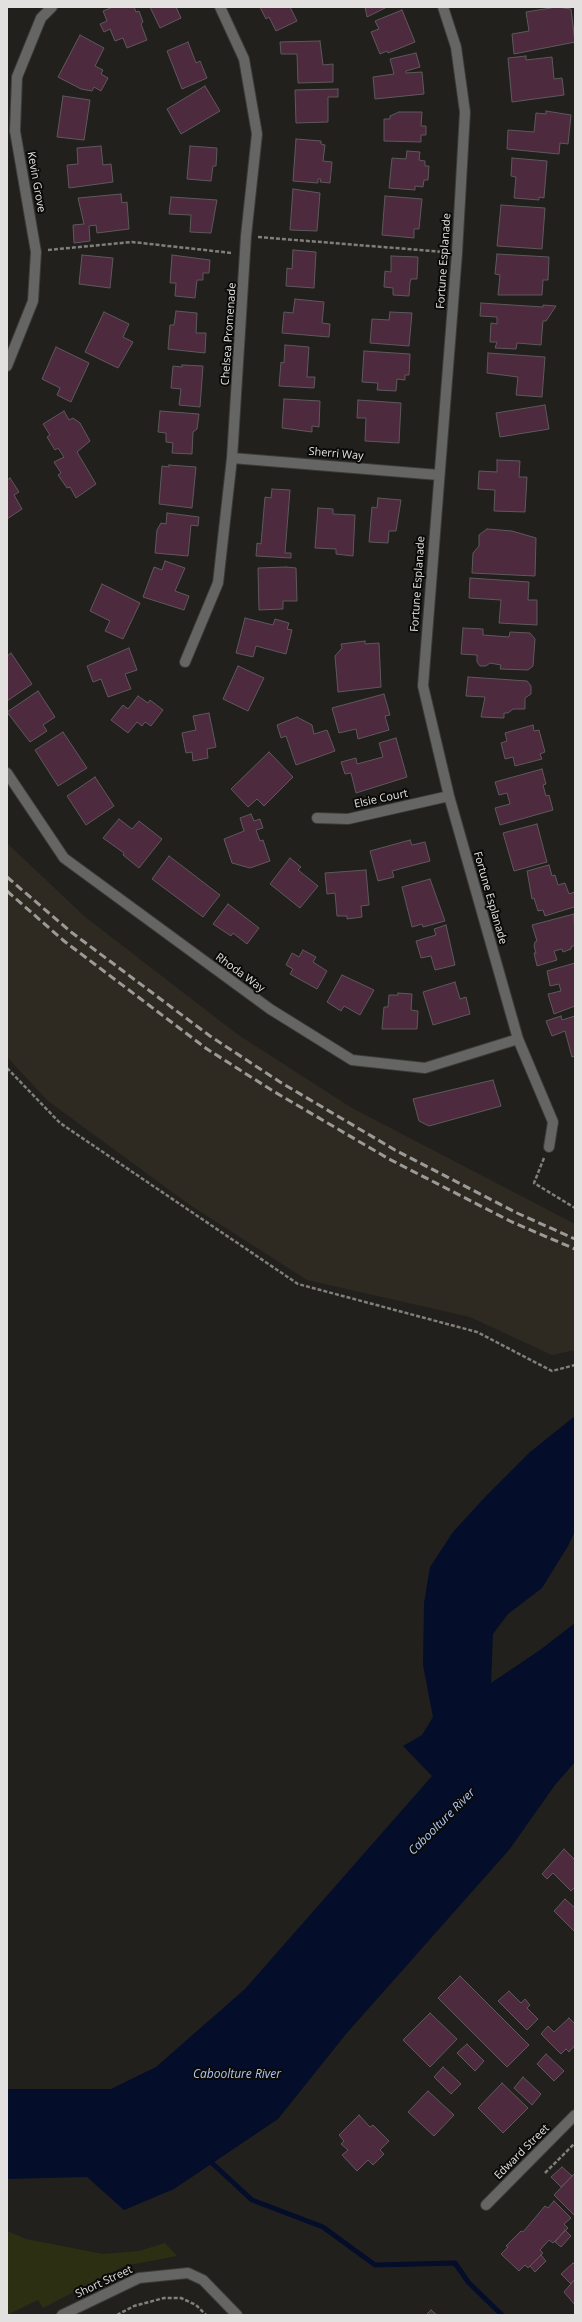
<!DOCTYPE html>
<style>
body{margin:0}
#map{position:relative;width:582px;height:2322px;overflow:hidden;background:#21201c;font-family:"Open Sans",sans-serif}
canvas{display:block}
.frame{position:absolute;inset:0;border:8px solid #e2e1df;pointer-events:none}
</style>
<div id="map">
<canvas width="582" height="2322"></canvas>
<div class="frame"></div>
</div>
<script>
const context = document.querySelector('canvas').getContext('2d');
context.lineJoin = 'round';
function fillPath(path, color) {
  context.fillStyle = color;
  context.fill(path, 'evenodd');
}
function toPath(rows) {
  const path = new Path2D();
  for (const r of rows) {
    path.moveTo(r[0], r[1]);
    for (let i = 2; i < r.length; i += 2) path.lineTo(r[i], r[i + 1]);
  }
  return path;
}
function strokePath(path, color, width, dash) {
  context.strokeStyle = color;
  context.lineWidth = width;
  context.lineCap = dash ? 'butt' : 'round';
  context.setLineDash(dash || []);
  context.stroke(path);
}
function drawText(font, color, halo, rows, align = 'center') {
  context.font = font + ' "Open Sans",sans-serif';
  context.lineWidth = 4;
  context.setLineDash([]);
  context.textBaseline = 'middle';
  context.strokeStyle = halo;
  context.fillStyle = color;
  for (const [text, x, y, turn = 0] of rows) {
    context.save();
    context.translate(x, y);
    context.rotate((+turn || 0) * Math.PI / 180);
    context.textAlign = isNaN(turn) ? turn : align;
    if (halo) context.strokeText(text, 0, 0);
    context.fillText(text, 0, 0);
    context.restore();
  }
}
fillPath(toPath([
 [7,843,84,916,237,1034,352,1108,575,1224,575,1350,552,1355,470,1317,307,1280,190,1205,48,1101,7,1057]
]), '#2e2a21');
fillPath(toPath([
 [7,2231,26,2239,103,2254,139,2251,165,2243,177,2256,124,2266,43,2308,38,2300,7,2315]
]), '#2d2f13');
fillPath(toPath([
 [575,1416,575,1531,568,1546,542,1588,508,1614,493,1634,491,1683,540,1650,575,1623,575,1762,555,1785,509,1850,346,2034,278,2119,174,2189,124,2210,87,2177,7,2179,7,2089,111,2089,156,2067,245,1989,432,1776,403,1746,422,1735,433,1717,423,1665,424,1603,430,1567,453,1532,486,1496,530,1452]
]), '#040d2a');
strokePath(toPath([
 [212,2163,252,2200,323,2227,375,2265,455,2263,469,2283,502,2315]
]), '#040d2a', 5);
const building = toPath([
 [113,7,134,7,136,12,139,11,143,22,141,24,147,40,127,48,123,38,115,41,110,29,104,32,100,24,107,21,103,11,113,7],
 [150,7,176,7,181,18,160,28,150,7],
 [260,7,290,7,297,21,276,31,269,17,266,19,260,7],
 [365,7,387,7,367,17,365,7],
 [557,7,571,9,575,42,514,54,512,34,529,31,526,12,557,7],
 [402,10,415,42,388,53,387,51,380,54,371,32,379,29,375,21,402,10],
 [80,35,104,48,95,66,103,70,101,74,108,78,101,91,94,87,92,91,81,89,58,77,80,35],
 [320,41,323,65,333,64,333,82,298,83,297,54,281,54,280,42,320,41],
 [188,42,196,63,200,61,207,78,182,89,167,51,188,42],
 [416,53,420,67,406,71,406,73,422,72,424,94,375,99,373,77,394,74,390,59,416,53],
 [526,56,526,60,552,57,554,79,562,78,564,95,512,102,508,58,526,56],
 [205,86,220,111,181,134,167,109,205,86],
 [338,89,338,97,328,97,328,122,296,123,295,90,338,89],
 [63,96,90,100,84,140,57,137,63,96],
 [546,111,571,115,568,144,560,143,559,154,507,149,508,130,534,132,536,113,546,114,546,111],
 [399,112,422,112,421,126,426,126,426,135,421,135,421,142,384,141,384,119,390,119,390,116,399,112],
 [296,139,321,141,321,144,325,145,323,161,332,162,330,183,320,182,321,179,318,179,318,183,293,181,296,139],
 [101,146,103,165,111,164,113,182,69,188,67,165,78,164,77,148,101,146],
 [190,146,217,148,216,166,213,166,211,181,187,179,190,146],
 [407,151,420,152,419,160,425,161,425,166,429,166,428,180,424,180,423,187,415,186,415,190,389,188,392,158,406,159,407,151],
 [512,158,547,161,544,198,539,197,539,200,514,198,516,177,511,176,512,158],
 [293,189,320,193,317,231,290,230,293,189],
 [121,194,122,203,127,202,129,229,97,233,96,225,89,226,90,241,74,243,73,225,84,224,78,198,121,194],
 [385,196,422,199,419,229,414,229,414,238,382,235,385,196],
 [171,197,217,200,211,233,190,232,191,215,169,214,171,197],
 [501,205,545,208,542,249,497,246,501,205],
 [293,250,316,252,314,288,286,286,287,268,292,269,293,250],
 [497,254,549,257,548,280,543,280,542,295,498,295,500,275,495,274,497,254],
 [82,255,113,258,110,288,79,284,82,255],
 [172,255,210,260,209,273,203,273,203,280,197,280,195,298,175,296,176,283,170,283,172,255],
 [391,256,418,257,417,279,411,279,410,282,409,296,393,295,393,288,384,287,385,271,391,272,391,256],
 [295,299,324,302,322,323,330,324,329,337,282,333,284,312,293,313,295,299],
 [481,303,543,307,543,305,556,306,546,321,543,321,541,345,517,343,516,349,495,348,497,342,490,342,491,323,497,324,497,317,480,316,481,303],
 [176,311,197,313,196,333,206,333,205,353,168,349,170,325,174,325,176,311],
 [104,312,129,324,123,337,133,342,118,368,85,352,104,312],
 [390,312,412,313,409,346,370,343,372,319,389,320,390,312],
 [285,345,309,347,307,377,315,377,314,388,279,386,281,362,284,363,285,345],
 [56,347,89,363,71,402,57,395,60,388,42,379,56,347],
 [364,351,410,354,409,375,405,375,405,380,397,379,396,391,377,390,378,383,362,382,364,351],
 [488,353,545,357,542,397,516,395,518,377,487,373,488,353],
 [182,365,203,366,200,407,179,405,181,389,171,388,173,366,182,367,182,365],
 [284,399,320,401,319,427,312,426,312,432,282,428,284,399],
 [358,400,401,403,399,443,365,441,366,418,357,418,358,400],
 [545,405,549,429,500,437,496,413,545,405],
 [64,411,69,420,73,418,80,423,90,441,77,452,96,484,76,498,70,487,67,488,58,475,61,473,54,462,64,457,58,448,55,450,47,437,50,435,43,424,64,411],
 [160,411,199,414,197,429,193,432,192,454,172,453,173,443,166,442,166,433,158,432,160,411],
 [497,460,520,461,519,477,527,477,525,512,494,511,495,490,478,489,479,471,497,472,497,460],
 [169,465,196,467,192,508,159,504,162,466,169,467,169,465],
 [10,478,19,492,14,495,22,509,7,519,7,480,10,478],
 [272,489,290,490,285,553,291,553,291,558,256,556,257,543,261,544,265,497,271,498,272,489],
 [378,498,401,500,396,531,389,531,388,543,369,542,372,507,377,508,378,498],
 [318,508,333,509,333,514,355,515,353,556,336,554,336,549,315,548,318,508],
 [167,513,199,517,198,526,191,525,188,556,155,553,157,530,161,523,166,524,167,513],
 [487,529,512,531,536,538,535,576,472,573,473,553,479,546,479,535,487,529],
 [165,561,185,568,175,591,189,596,184,610,143,597,154,567,162,570,165,561],
 [286,567,296,568,297,601,283,601,283,609,259,610,258,568,286,567],
 [470,578,529,582,528,600,537,600,537,625,499,623,501,600,469,598,470,578],
 [102,584,140,603,123,639,105,631,110,621,90,611,102,584],
 [245,618,273,625,275,619,289,623,287,629,292,630,286,654,256,646,253,657,236,653,245,618],
 [463,628,483,629,483,635,509,637,510,632,530,633,535,639,533,666,528,670,500,669,501,665,490,663,486,666,480,666,477,662,477,655,461,654,463,628],
 [365,641,365,644,379,643,381,687,338,692,335,656,342,648,341,644,365,641],
 [129,648,137,670,125,674,131,689,108,697,101,679,93,682,87,666,129,648],
 [11,653,32,684,7,701,7,656,11,653],
 [238,666,264,678,248,711,223,699,238,666],
 [468,677,527,681,531,686,531,694,525,698,525,709,513,709,508,713,504,713,504,718,481,717,485,697,466,696,468,677],
 [38,691,55,717,43,725,47,731,30,742,7,712,38,691],
 [384,694,390,715,385,716,389,730,358,739,356,729,339,733,332,708,384,694],
 [138,696,148,703,150,700,163,710,151,726,145,722,142,726,137,722,128,733,111,720,123,705,128,709,138,696],
 [209,713,216,747,207,749,208,758,193,761,192,752,186,753,182,733,196,730,193,716,209,713],
 [297,717,312,725,314,734,327,730,335,751,296,765,286,736,281,738,277,725,297,717],
 [533,725,534,731,539,730,545,752,540,754,542,759,515,766,513,757,505,759,501,743,507,741,505,733,533,725],
 [63,732,87,768,58,786,35,750,63,732],
 [396,738,407,777,356,793,351,773,345,774,341,762,356,758,357,764,383,757,379,743,396,738],
 [269,752,293,777,264,806,257,799,248,807,231,789,269,752],
 [542,769,546,784,543,785,546,796,549,795,553,810,500,825,495,808,510,804,507,793,499,795,495,782,542,769],
 [95,777,114,806,86,825,67,796,95,777],
 [251,814,254,821,260,819,263,828,256,830,260,841,263,840,270,861,250,868,232,863,224,839,244,831,240,818,251,814],
 [119,819,132,829,139,821,162,839,139,868,123,855,124,853,103,838,119,819],
 [537,824,547,862,514,871,503,833,537,824],
 [410,840,412,845,425,842,430,861,392,871,394,877,378,881,370,851,410,840],
 [169,856,220,895,203,917,152,879,169,856],
 [290,858,301,867,298,870,318,886,300,908,270,884,290,858],
 [549,865,552,876,555,875,558,885,565,883,569,894,575,892,575,904,574,907,545,916,543,910,538,911,534,898,532,899,527,871,549,865],
 [366,870,369,905,361,906,362,917,347,919,347,916,337,916,335,893,327,894,325,873,366,870],
 [430,879,445,921,423,927,422,924,412,927,402,887,430,879],
 [228,904,259,928,247,944,233,933,231,936,213,924,228,904],
 [574,914,575,945,571,947,571,949,563,952,562,949,554,951,557,960,537,966,534,953,536,953,534,946,535,942,537,941,532,925,574,914],
 [446,925,455,965,435,970,431,956,421,958,416,941,436,935,434,929,446,925],
 [303,950,316,957,313,962,327,971,317,989,290,974,293,969,286,965,292,953,299,957,303,950],
 [575,963,575,1006,554,1014,548,994,561,991,559,984,550,986,547,971,575,963],
 [342,975,374,990,360,1015,344,1006,341,1011,327,1002,342,975],
 [455,982,460,999,466,997,470,1014,433,1025,423,992,455,982],
 [398,993,412,994,411,1010,418,1011,417,1029,382,1029,384,1007,388,1007,389,995,398,995,398,993],
 [561,1016,562,1020,575,1016,575,1056,572,1057,565,1031,552,1036,546,1021,561,1016],
 [493,1080,501,1106,429,1126,419,1121,413,1099,493,1080],
 [564,1849,575,1860,575,1887,571,1891,553,1873,547,1879,542,1874,564,1849],
 [565,1899,575,1908,575,1932,554,1911,565,1899],
 [460,1976,529,2045,507,2067,438,1998,460,1976],
 [509,1991,521,2003,525,1999,530,2005,527,2008,538,2019,527,2030,498,2001,509,1991],
 [430,2013,457,2039,430,2067,403,2040,430,2013],
 [569,2018,575,2024,575,2045,569,2052,566,2049,561,2054,541,2034,548,2026,554,2032,569,2018],
 [467,2044,484,2061,475,2071,457,2053,467,2044],
 [546,2054,564,2071,554,2081,537,2064,546,2054],
 [443,2067,461,2084,451,2094,434,2077,443,2067],
 [523,2077,541,2094,532,2105,514,2088,523,2077],
 [502,2083,528,2108,503,2133,478,2108,502,2083],
 [428,2091,454,2115,434,2136,408,2112,428,2091],
 [359,2115,370,2127,373,2125,389,2141,380,2150,384,2154,373,2165,368,2160,357,2171,342,2155,348,2150,341,2144,344,2141,339,2135,359,2115],
 [562,2167,572,2176,561,2187,551,2177,562,2167],
 [575,2173,575,2216,554,2195,575,2173],
 [554,2201,571,2218,564,2224,568,2228,553,2243,549,2240,540,2250,543,2253,528,2268,525,2265,519,2271,501,2254,508,2247,506,2246,521,2231,523,2232,545,2206,548,2208,554,2201],
 [565,2230,571,2236,561,2247,555,2242,565,2230],
 [541,2255,546,2261,535,2272,530,2266,541,2255],
 [573,2263,575,2265,575,2279,571,2284,561,2274,573,2263],
 [575,2279,575,2305,564,2292,575,2279],
 [431,2310,437,2315,426,2315,431,2310]
]);
fillPath(building, '#4e2a3f');
strokePath(building, '#5d595b', 1);
const minor = toPath([
 [443,7,456,47,465,112,457,253,423,686,449,796,518,1039,553,1122,549,1147],
 [7,366,33,301,36,252,15,131,17,77,41,18,52,7],
 [232,458,439,475],
 [185,662,218,583,232,458,246,236,257,134,244,59,220,7],
 [7,773,64,858,270,1009,352,1060,425,1068,518,1039],
 [317,818,348,819,449,796],
 [486,2205,575,2115],
 [62,2315,139,2278,188,2273,203,2280,237,2315]
]);
strokePath(minor, '#3c3b37', 12);
strokePath(toPath([
 [258,237,445,252],
 [48,250,132,242,232,253],
 [7,1068,60,1123,298,1284,477,1332,552,1371,575,1365],
 [544,1158,534,1183,575,1208],
 [545,2173,575,2143],
 [117,2315,134,2306,164,2298,181,2298,196,2305,206,2315]
]), '#807f7c', 2.5, [4, 2]);
strokePath(minor, '#656564', 10);
strokePath(toPath([
 [7,877,71,932,210,1036,280,1082,395,1150,517,1213,575,1239],
 [7,891,64,941,207,1049,273,1091,389,1159,512,1222,575,1249]
]), '#9b9a97', 3, [8, 4]);
drawText('11px', '#e2e1df', '#0a0a08', [
 ["Kevin Grove",36,182,80],
 ["Fortune Esplanade",444,261,-86],
 ["Chelsea Promenade",229,334,-86],
 ["Sherri Way",336,454,5],
 ["Fortune Esplanade",418,584,-86],
 ["Elsie Court",381,799,-12],
 ["Fortune Esplanade",490,898,74],
 ["Rhoda Way",240,973,36],
 ["Edward Street",522,2152,-45],
 ["Short Street",104,2282,-25]
]);
drawText('italic 12px', '#aec5f6', '#0a0a08', [
 ["Caboolture River",442,1822,-45],
 ["Caboolture River",237,2075]
]);
</script>
